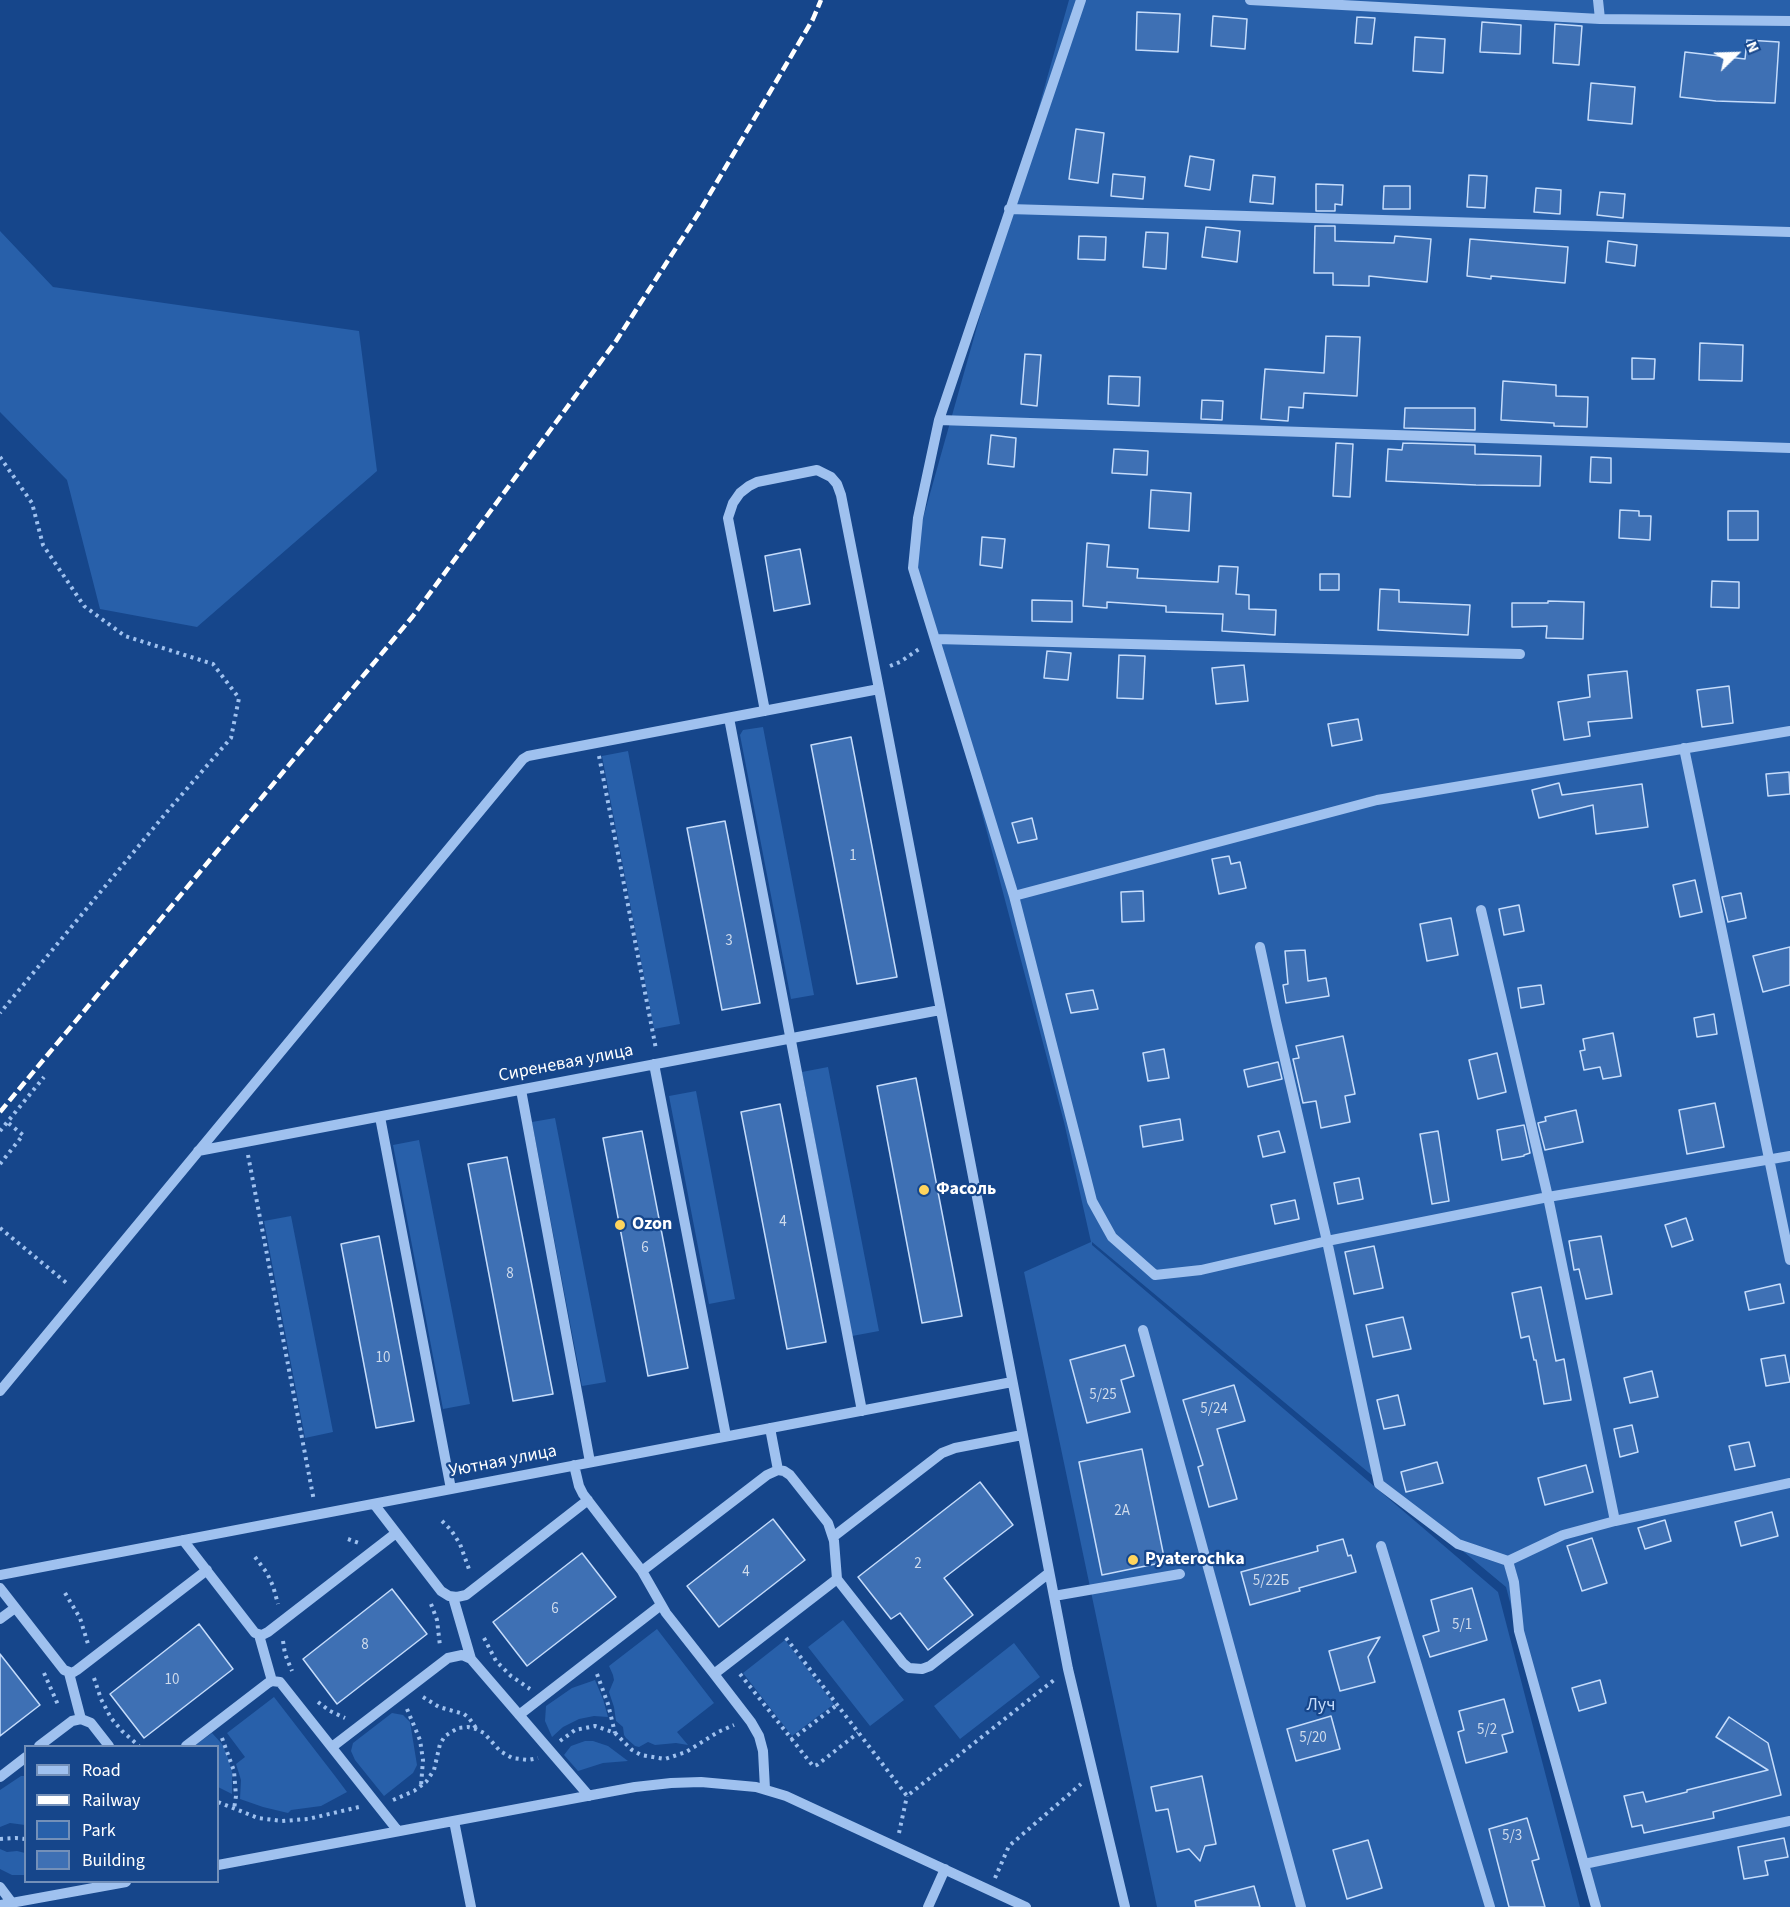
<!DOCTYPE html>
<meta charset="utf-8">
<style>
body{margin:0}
#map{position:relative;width:1790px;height:1907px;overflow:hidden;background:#16468b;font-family:"Source Sans 3",sans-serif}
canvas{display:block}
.legend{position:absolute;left:24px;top:1745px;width:195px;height:138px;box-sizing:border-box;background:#16468b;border:2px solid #7390b9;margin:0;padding:8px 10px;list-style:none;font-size:18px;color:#fff}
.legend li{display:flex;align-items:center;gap:12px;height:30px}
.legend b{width:30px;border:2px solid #7390b9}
.north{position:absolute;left:1706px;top:24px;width:60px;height:60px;-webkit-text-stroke:4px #16468b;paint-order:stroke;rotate:67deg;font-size:16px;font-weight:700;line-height:24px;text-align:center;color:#fff}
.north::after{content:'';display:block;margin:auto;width:21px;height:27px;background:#fff;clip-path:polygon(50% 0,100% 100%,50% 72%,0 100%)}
</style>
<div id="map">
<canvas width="1790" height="1907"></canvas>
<ul class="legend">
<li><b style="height:8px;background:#9fc1ef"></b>Road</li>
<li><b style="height:8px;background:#fff"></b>Railway</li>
<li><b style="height:16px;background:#2860aa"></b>Park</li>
<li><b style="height:16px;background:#3e70b4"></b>Building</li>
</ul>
<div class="north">N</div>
</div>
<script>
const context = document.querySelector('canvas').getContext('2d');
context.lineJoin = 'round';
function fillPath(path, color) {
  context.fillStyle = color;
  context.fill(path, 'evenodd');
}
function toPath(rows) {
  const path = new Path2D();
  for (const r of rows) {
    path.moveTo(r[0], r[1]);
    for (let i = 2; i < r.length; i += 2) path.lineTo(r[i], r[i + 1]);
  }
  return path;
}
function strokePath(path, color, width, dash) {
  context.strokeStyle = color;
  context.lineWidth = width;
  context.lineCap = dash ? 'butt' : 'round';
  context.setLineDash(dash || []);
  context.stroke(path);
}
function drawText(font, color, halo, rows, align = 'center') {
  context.font = font + ' "Source Sans 3",sans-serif';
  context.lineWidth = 4.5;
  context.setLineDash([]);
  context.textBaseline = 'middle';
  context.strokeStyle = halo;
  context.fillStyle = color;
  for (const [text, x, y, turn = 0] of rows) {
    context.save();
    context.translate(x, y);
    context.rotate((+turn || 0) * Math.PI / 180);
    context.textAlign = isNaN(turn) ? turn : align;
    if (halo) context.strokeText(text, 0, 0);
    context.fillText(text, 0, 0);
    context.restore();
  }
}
fillPath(toPath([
 [1069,0,1790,0,1790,1907,1591,1907,1506,1587,1092,1242,1092,1245,1498,1592,1580,1907,1157,1907,1024,1272,1091,1242,1064,1122,913,554],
 [0,231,53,287,359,331,377,471,197,627,100,609,67,480,0,412],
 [763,727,814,995,791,999,740,735,743,730],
 [628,751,680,1024,654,1029,602,756],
 [828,1067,879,1331,852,1336,802,1072],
 [696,1091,735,1299,709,1304,669,1096],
 [555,1118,606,1382,582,1386,532,1122],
 [419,1140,470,1404,443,1409,393,1145],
 [291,1216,333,1432,305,1438,264,1221],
 [843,1620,904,1700,870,1726,808,1647],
 [657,1629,714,1703,677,1732,688,1745,676,1743,655,1745,648,1742,639,1747,635,1746,626,1738,624,1735,623,1727,616,1721,614,1707,609,1692,614,1680,613,1675,609,1666],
 [785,1640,834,1704,792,1736,743,1673],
 [1014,1643,1040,1677,960,1739,934,1706],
 [595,1680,603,1699,608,1717,594,1716,579,1719,563,1727,552,1737,545,1721,546,1706,572,1688],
 [274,1697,335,1776,347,1792,321,1806,291,1810,288,1813,263,1807,240,1799,241,1780,236,1764,245,1757,227,1733],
 [392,1713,403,1715,410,1722,417,1765,413,1773,384,1796,355,1760,351,1751,353,1743],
 [212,1733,222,1744,228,1758,232,1772,232,1794,218,1787,218,1746,194,1746],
 [585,1741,593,1741,608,1746,628,1761,603,1763,578,1771,564,1755,571,1746],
 [21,1776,25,1776,25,1825,10,1823,0,1827,0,1790],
 [0,1849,7,1852,17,1851,25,1853,25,1875,12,1875,0,1869]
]), '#2860aa');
const building = toPath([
 [1137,12,1180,14,1178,52,1136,50,1137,12],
 [1213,16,1247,19,1245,49,1211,46,1213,16],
 [1357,17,1375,18,1372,44,1355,43,1357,17],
 [1482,22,1521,25,1520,54,1480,52,1482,22],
 [1555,24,1582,26,1579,65,1553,63,1555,24],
 [1415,37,1445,39,1443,73,1413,71,1415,37],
 [1747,40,1779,42,1775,103,1716,101,1680,97,1685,52,1745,59,1747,40],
 [1591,83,1635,87,1632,124,1588,120,1591,83],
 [1076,129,1104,133,1098,183,1069,179,1076,129],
 [1190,156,1214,160,1210,190,1185,186,1190,156],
 [1113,174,1145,177,1143,199,1111,196,1113,174],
 [1253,175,1275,177,1273,204,1250,202,1253,175],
 [1469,175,1487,176,1485,208,1467,207,1469,175],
 [1316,184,1343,185,1342,205,1335,204,1335,211,1316,211,1316,184],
 [1384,186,1410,186,1410,209,1383,209,1384,186],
 [1536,188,1561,190,1560,214,1534,212,1536,188],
 [1600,192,1625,194,1623,218,1597,215,1600,192],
 [1315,226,1335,226,1335,241,1394,243,1395,236,1431,239,1427,282,1369,276,1369,286,1333,285,1333,273,1314,273,1315,226],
 [1206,227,1240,231,1237,262,1202,257,1206,227],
 [1146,232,1168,233,1166,269,1143,267,1146,232],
 [1079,236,1106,237,1105,260,1078,259,1079,236],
 [1470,239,1568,247,1565,283,1491,276,1491,279,1467,276,1470,239],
 [1608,241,1637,245,1635,266,1606,262,1608,241],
 [1326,336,1360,337,1357,396,1304,393,1303,408,1289,407,1288,421,1261,419,1265,369,1324,373,1326,336],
 [1700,343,1743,345,1742,381,1699,380,1700,343],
 [1025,354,1041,355,1037,406,1021,404,1025,354],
 [1632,358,1655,359,1654,379,1632,379,1632,358],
 [1109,376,1140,377,1139,406,1108,404,1109,376],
 [1503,381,1556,385,1556,396,1588,397,1587,427,1554,426,1554,423,1501,420,1503,381],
 [1202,400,1223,401,1222,420,1201,419,1202,400],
 [1405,408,1475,408,1475,430,1404,428,1405,408],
 [991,435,1016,438,1014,467,988,464,991,435],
 [1336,443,1353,444,1350,497,1333,496,1336,443],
 [1403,443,1475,445,1475,454,1541,456,1540,486,1476,485,1386,481,1388,449,1402,450,1403,443],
 [1114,449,1148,451,1147,475,1112,473,1114,449],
 [1591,457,1611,458,1611,483,1590,482,1591,457],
 [1151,490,1191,493,1189,531,1149,528,1151,490],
 [1620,510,1639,511,1639,516,1651,516,1650,540,1619,538,1620,510],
 [1728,511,1758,511,1758,540,1728,540,1728,511],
 [982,537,1005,539,1002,568,980,565,982,537],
 [1087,543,1109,545,1107,567,1138,569,1137,578,1218,582,1219,566,1238,567,1236,594,1249,595,1249,609,1276,610,1275,635,1222,631,1223,614,1166,612,1166,606,1107,602,1107,608,1083,606,1087,543],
 [800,549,810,604,774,611,765,556,800,549],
 [1320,574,1339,574,1339,590,1320,590,1320,574],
 [1712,581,1739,582,1739,608,1711,607,1712,581],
 [1380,589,1399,590,1399,602,1470,605,1468,635,1378,630,1380,589],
 [1032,600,1072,601,1072,622,1032,621,1032,600],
 [1548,601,1584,602,1583,639,1546,638,1547,626,1512,627,1512,603,1548,603,1548,601],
 [1047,651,1071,653,1068,680,1044,678,1047,651],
 [1119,655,1145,656,1143,699,1117,698,1119,655],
 [1244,665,1248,701,1216,704,1212,668,1244,665],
 [1627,671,1632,718,1588,722,1590,736,1564,740,1558,702,1590,697,1588,675,1627,671],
 [1729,686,1733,723,1702,727,1697,690,1729,686],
 [1358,719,1362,740,1332,746,1328,724,1358,719],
 [851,737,897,977,857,984,811,745,851,737],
 [1789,772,1790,794,1768,796,1766,774,1789,772],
 [1559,783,1562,795,1642,784,1648,827,1596,834,1593,805,1539,818,1532,790,1559,783],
 [1032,818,1037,839,1018,843,1012,823,1032,818],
 [725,821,760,1003,722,1010,687,828,725,821],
 [1229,856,1231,864,1240,862,1246,888,1219,894,1212,859,1229,856],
 [1695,880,1702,912,1680,917,1673,885,1695,880],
 [1143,891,1144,921,1122,922,1121,892,1143,891],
 [1741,893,1746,918,1728,922,1722,897,1741,893],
 [1519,905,1524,931,1504,935,1499,909,1519,905],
 [1451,918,1458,955,1427,961,1420,924,1451,918],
 [1790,947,1790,985,1763,992,1753,956,1790,947],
 [1305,950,1308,981,1326,978,1329,996,1286,1003,1283,985,1288,984,1285,951,1305,950],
 [1541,985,1544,1004,1521,1008,1518,988,1541,985],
 [1093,990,1098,1009,1071,1013,1066,994,1093,990],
 [1714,1014,1717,1034,1697,1037,1694,1018,1714,1014],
 [1613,1033,1621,1076,1603,1079,1600,1067,1584,1070,1580,1051,1585,1050,1583,1039,1613,1033],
 [1343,1036,1355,1094,1345,1096,1350,1122,1321,1128,1316,1101,1303,1103,1293,1059,1299,1058,1296,1046,1343,1036],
 [1164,1049,1169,1078,1148,1081,1143,1053,1164,1049],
 [1497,1053,1506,1092,1478,1099,1469,1060,1497,1053],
 [1278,1062,1282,1079,1248,1087,1244,1070,1278,1062],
 [916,1078,962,1316,922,1323,877,1086,916,1078],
 [1715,1103,1724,1147,1687,1154,1679,1110,1715,1103],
 [780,1104,826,1342,787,1349,741,1112,780,1104],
 [1576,1110,1583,1142,1545,1150,1538,1123,1546,1121,1545,1117,1576,1110],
 [1180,1119,1183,1140,1143,1147,1140,1126,1180,1119],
 [1524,1125,1530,1153,1524,1155,1524,1156,1502,1160,1497,1130,1524,1125],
 [642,1131,688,1368,648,1376,603,1138,642,1131],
 [1279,1131,1285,1152,1263,1157,1258,1136,1279,1131],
 [1438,1131,1449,1201,1432,1204,1420,1134,1438,1131],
 [507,1157,553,1394,513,1401,468,1164,507,1157],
 [1359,1178,1363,1199,1338,1204,1334,1183,1359,1178],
 [1295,1200,1299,1219,1275,1224,1271,1205,1295,1200],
 [1686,1218,1693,1240,1672,1247,1665,1225,1686,1218],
 [379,1236,414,1421,376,1428,341,1244,379,1236],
 [1601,1236,1612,1294,1586,1299,1579,1269,1574,1270,1569,1241,1601,1236],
 [1374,1246,1383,1288,1354,1294,1345,1252,1374,1246],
 [1780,1284,1784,1303,1749,1310,1745,1292,1780,1284],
 [1541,1287,1556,1361,1564,1359,1571,1400,1544,1404,1536,1360,1534,1360,1529,1336,1521,1338,1512,1293,1541,1287],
 [1403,1317,1411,1349,1373,1357,1366,1325,1403,1317],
 [1125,1345,1134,1376,1121,1380,1130,1412,1087,1423,1070,1360,1125,1345],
 [1785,1355,1790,1382,1766,1386,1761,1359,1785,1355],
 [1652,1371,1658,1397,1630,1403,1624,1378,1652,1371],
 [1234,1385,1245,1421,1217,1429,1237,1499,1209,1507,1198,1467,1203,1465,1183,1400,1234,1385],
 [1398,1395,1405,1425,1384,1429,1377,1400,1398,1395],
 [1632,1425,1638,1452,1620,1457,1614,1429,1632,1425],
 [1749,1442,1755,1466,1735,1470,1729,1446,1749,1442],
 [1142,1449,1165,1562,1102,1575,1079,1462,1142,1449],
 [1437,1462,1443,1483,1406,1492,1401,1472,1437,1462],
 [1586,1465,1593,1492,1545,1505,1538,1478,1586,1465],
 [980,1482,1013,1525,944,1578,973,1615,928,1650,900,1613,891,1619,858,1577,980,1482],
 [1772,1512,1778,1536,1741,1546,1735,1522,1772,1512],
 [773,1519,805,1560,719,1627,687,1586,773,1519],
 [1665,1520,1671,1541,1645,1549,1638,1528,1665,1520],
 [1592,1538,1607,1583,1582,1591,1567,1546,1592,1538],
 [1343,1539,1348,1556,1351,1555,1356,1572,1299,1588,1300,1591,1250,1605,1241,1572,1318,1551,1317,1546,1343,1539],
 [582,1553,616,1597,527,1666,493,1622,582,1553],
 [1472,1588,1487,1640,1430,1657,1423,1636,1439,1631,1431,1600,1472,1588],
 [392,1589,427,1634,337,1704,303,1659,392,1589],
 [199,1624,233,1669,144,1738,110,1694,199,1624],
 [1380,1637,1368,1657,1375,1682,1340,1691,1329,1651,1380,1637],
 [0,1654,40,1705,0,1736,0,1654],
 [1600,1680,1606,1703,1579,1711,1572,1688,1600,1680],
 [1504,1699,1513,1732,1502,1735,1507,1752,1466,1763,1458,1732,1464,1730,1459,1711,1504,1699],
 [1331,1716,1340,1749,1296,1761,1287,1729,1331,1716],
 [1729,1717,1768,1743,1781,1795,1713,1812,1714,1818,1644,1833,1642,1825,1632,1827,1624,1796,1643,1792,1646,1802,1687,1792,1687,1790,1768,1770,1716,1737,1729,1717],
 [1202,1776,1216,1844,1205,1846,1200,1861,1189,1849,1177,1852,1168,1809,1156,1811,1151,1787,1202,1776],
 [1527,1818,1539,1859,1532,1861,1545,1907,1509,1907,1489,1829,1527,1818],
 [1784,1838,1788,1857,1765,1861,1768,1875,1744,1879,1738,1847,1784,1838],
 [1368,1840,1382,1888,1347,1899,1333,1850,1368,1840],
 [1254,1886,1260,1907,1196,1907,1195,1901,1254,1886]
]);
fillPath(building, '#3e70b4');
strokePath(building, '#c5dcfb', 1.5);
strokePath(toPath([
 [0,457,32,503,43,545,84,606,125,636,213,664,239,698,231,738,171,807,0,1013],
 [890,666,900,662,922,647],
 [599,756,656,1049],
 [0,1131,44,1077],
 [248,1155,314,1501],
 [0,1164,23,1135,7,1122],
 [0,1228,69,1285],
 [442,1521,451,1530,460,1544,470,1572],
 [348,1539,359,1543],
 [255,1557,267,1573,273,1586,278,1604],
 [65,1593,80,1618,88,1644],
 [431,1604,437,1620,440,1646],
 [484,1638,496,1661,511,1676,530,1689],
 [786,1638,907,1796,1054,1680],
 [283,1641,285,1654,292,1671],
 [44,1673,59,1707],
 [597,1674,608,1704,615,1733],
 [740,1674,813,1766,817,1765,858,1733],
 [94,1678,101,1699,111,1718,122,1731,139,1746],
 [423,1697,439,1707,464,1714,469,1718,476,1728],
 [318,1702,330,1711,345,1718],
 [407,1709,420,1740,423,1760,421,1786],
 [222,1738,234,1771,236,1796,234,1809],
 [791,1740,837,1705],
 [560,1741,575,1730,595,1726,615,1733,632,1750,641,1755,665,1759,686,1752,718,1732,734,1725],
 [393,1800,414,1791,426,1782,434,1770,440,1744,445,1736,458,1728,468,1727,476,1729,484,1733,500,1751,512,1758,528,1760,538,1758],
 [218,1802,258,1818,282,1821,308,1819,359,1807],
 [899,1833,907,1796],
 [0,1839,16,1838,26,1839],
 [995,1878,1009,1846,1081,1784]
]), '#9fc1ef', 4, [3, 4.5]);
strokePath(toPath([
 [1081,0,939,420,918,518,913,568,1014,896,1092,1201,1112,1237,1155,1275,1201,1270,1327,1241,1548,1197,1790,1156],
 [1250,0,1600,19,1790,21],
 [1598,0,1600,19],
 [1009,209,1790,232],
 [939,420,1790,448],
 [936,639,1520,654],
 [765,711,728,518,733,503,740,493,749,486,757,482,817,470,831,477,837,484,841,495,879,689],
 [729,718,862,1411],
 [1684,748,1790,1260],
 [1014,896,1377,800,1790,731],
 [1481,910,1548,1197,1615,1521],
 [1260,947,1276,1021,1327,1241,1379,1484,1458,1544,1508,1561],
 [654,1064,726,1436],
 [521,1090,590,1462],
 [380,1117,451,1489],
 [198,1151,940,1010],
 [1143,1330,1301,1907],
 [0,1391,523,759,528,756,879,689,1068,1669,1125,1907],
 [770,1428,778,1470],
 [574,1465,579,1486,583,1494,642,1571,767,1475,778,1470,784,1471,790,1475,828,1523,834,1541,837,1579,714,1674,666,1613,642,1571],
 [374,1504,441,1591,449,1596,457,1597,466,1595,588,1500],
 [833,1537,942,1453,955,1448,1022,1435],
 [183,1540,255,1633,262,1635,268,1632,396,1533],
 [1381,1546,1490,1907],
 [0,1575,1012,1382],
 [837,1579,903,1663,909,1668,922,1669,930,1666,1049,1573],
 [0,1588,64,1670,72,1673,77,1670,207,1570],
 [1054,1596,1180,1574],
 [453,1597,471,1659],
 [0,1619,15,1608],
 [259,1635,272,1681],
 [69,1673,81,1719],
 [714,1674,751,1722,759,1736,763,1751,765,1789],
 [519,1715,661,1605],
 [39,1746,72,1721,81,1719,91,1723,109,1746],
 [186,1746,268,1683,272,1681,280,1682,398,1831],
 [332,1747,448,1658,462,1655,471,1659,589,1796],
 [0,1777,26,1757],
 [454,1821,471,1907],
 [1584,1864,1790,1821],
 [218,1865,635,1787,671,1783,701,1782,756,1787,786,1796,1026,1907],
 [0,1887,12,1903],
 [0,1905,126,1882],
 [928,1907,945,1869],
 [1596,1907,1519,1631,1514,1582,1508,1561,1563,1535,1615,1521,1790,1483]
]), '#9fc1ef', 10);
strokePath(toPath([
 [0,1112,413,616,616,341,698,214,813,19,821,0]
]), '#fff', 4.5, [10, 4.5]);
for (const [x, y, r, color] of [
 [924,1190,6,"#ffd45d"],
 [620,1225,6,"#ffd45d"],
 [1133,1560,6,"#ffd45d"]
]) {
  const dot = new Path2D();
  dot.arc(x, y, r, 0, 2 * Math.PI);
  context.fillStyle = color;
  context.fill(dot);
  strokePath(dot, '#16468b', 2);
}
drawText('15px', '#cfdbec', null, [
 ["1",853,857],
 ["3",729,942],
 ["4",783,1223],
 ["6",645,1249],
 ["8",510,1275],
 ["10",383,1359],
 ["5/25",1103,1396],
 ["5/24",1214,1410],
 ["2А",1122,1512],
 ["2",918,1565],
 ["4",746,1573],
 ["5/22Б",1271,1582],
 ["6",555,1610],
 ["5/1",1462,1626],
 ["8",365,1646],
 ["10",172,1681],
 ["5/2",1487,1731],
 ["5/20",1313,1739],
 ["5/3",1512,1837]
]);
drawText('18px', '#fff', '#16468b', [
 ["Сиреневая улица",566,1064,-11],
 ["Уютная улица",503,1462,-11]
]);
drawText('bold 18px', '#fff', '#16468b', [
 ["Фасоль",936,1190],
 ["Ozon",632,1225],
 ["Pyaterochka",1145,1560]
], 'left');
drawText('18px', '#c5dcfb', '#16468b', [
 ["Луч",1321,1706]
]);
</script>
